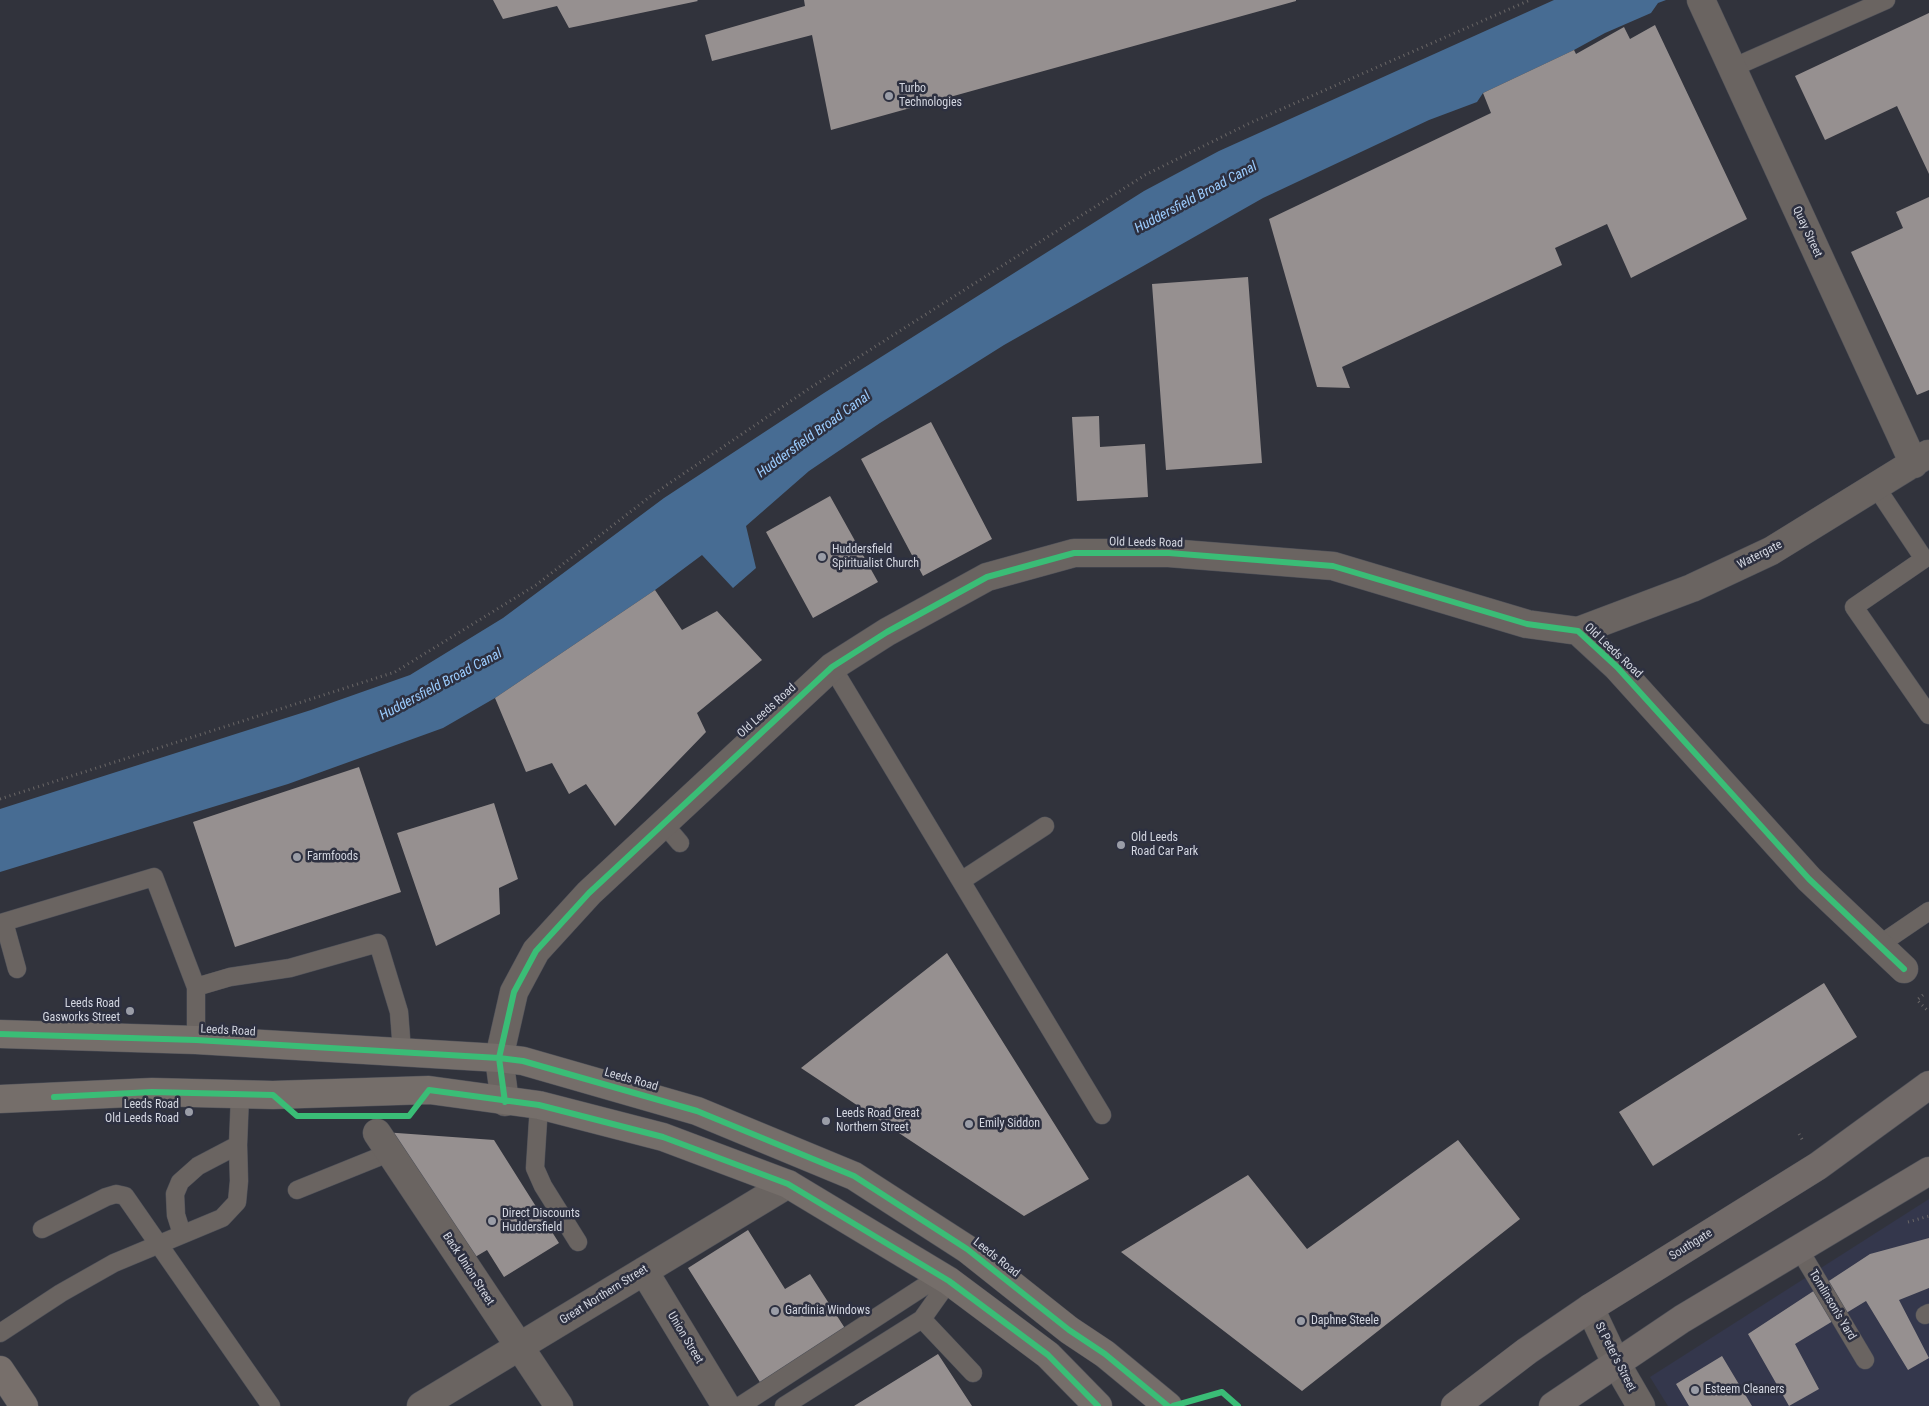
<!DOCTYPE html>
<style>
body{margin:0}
canvas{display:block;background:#31333c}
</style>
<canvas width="1929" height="1406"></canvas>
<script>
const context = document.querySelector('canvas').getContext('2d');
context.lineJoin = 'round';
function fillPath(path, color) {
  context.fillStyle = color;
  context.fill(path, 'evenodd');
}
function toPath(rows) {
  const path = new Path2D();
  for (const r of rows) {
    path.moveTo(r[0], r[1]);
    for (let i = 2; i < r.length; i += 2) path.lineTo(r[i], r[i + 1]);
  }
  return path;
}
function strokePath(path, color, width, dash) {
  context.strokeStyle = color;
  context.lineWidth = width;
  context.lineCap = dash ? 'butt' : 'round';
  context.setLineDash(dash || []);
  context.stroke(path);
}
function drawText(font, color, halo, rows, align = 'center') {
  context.font = font + ' "Roboto Condensed",sans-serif';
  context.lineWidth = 5;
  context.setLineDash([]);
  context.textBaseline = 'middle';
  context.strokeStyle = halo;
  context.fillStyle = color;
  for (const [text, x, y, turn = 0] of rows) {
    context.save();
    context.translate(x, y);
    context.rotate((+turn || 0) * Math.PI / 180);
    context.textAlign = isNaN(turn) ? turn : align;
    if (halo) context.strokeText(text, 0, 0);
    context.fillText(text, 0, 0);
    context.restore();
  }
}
fillPath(toPath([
 [1929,1199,1929,1406,1668,1406,1650,1377]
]), '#34374c');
fillPath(toPath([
 [1554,0,1666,0,1658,3,1651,13,1605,33,1574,50,1483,93,1477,102,1429,120,1263,198,1004,345,880,423,809,471,746,526,756,568,733,588,702,555,655,590,495,698,443,728,288,784,0,872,0,809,311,710,410,675,503,618,664,498,824,393,1144,191,1219,151]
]), '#476c93');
fillPath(toPath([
 [493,0,697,0,698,1,569,28,557,6,503,19],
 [804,0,1296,0,1296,1,831,130,812,35,712,61,705,35,805,6],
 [1929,13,1929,174,1897,106,1825,140,1795,76],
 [1655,25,1747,219,1631,278,1607,224,1555,248,1562,265,1342,367,1350,388,1317,387,1269,219,1491,113,1483,93,1574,50,1576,54,1624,27,1630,39],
 [1929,197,1929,390,1917,395,1851,252,1903,228,1896,212],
 [1248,277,1262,463,1166,470,1152,284],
 [1099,416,1100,447,1145,444,1148,497,1077,501,1072,417],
 [931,422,992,539,923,576,861,459],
 [830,496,878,582,813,618,766,532],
 [655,590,682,630,717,611,762,660,697,713,706,732,615,826,586,784,569,794,552,763,526,772,495,698],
 [359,767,401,892,235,947,193,822],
 [494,803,518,879,499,888,500,914,436,946,397,833],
 [947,953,1089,1179,1024,1216,801,1068],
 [1824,983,1857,1037,1653,1166,1619,1112],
 [383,1132,494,1140,559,1243,504,1277,487,1250,465,1263],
 [1458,1140,1520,1219,1302,1391,1121,1252,1248,1175,1307,1249],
 [748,1230,785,1289,810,1274,848,1333,763,1387,688,1268],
 [1929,1238,1929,1288,1899,1300,1929,1358,1908,1370,1866,1301,1795,1344,1819,1389,1789,1406,1748,1334,1870,1254],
 [938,1354,972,1406,854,1406],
 [1722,1356,1752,1406,1689,1406,1676,1384]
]), '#969090');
const lane = toPath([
 [1732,68,1886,0],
 [1876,487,1924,559,1854,607,1929,715],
 [832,667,1102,1115],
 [663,823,680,843],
 [961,881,1045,826],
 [1879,945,1929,911],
 [17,969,4,922,154,877,196,987,196,1040],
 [196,987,230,977,290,968,378,943,399,1012,402,1051],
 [539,1105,535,1168,543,1186,578,1242],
 [297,1190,391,1152],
 [42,1229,106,1197,116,1194,125,1196,271,1406],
 [182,1234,176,1215,175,1194,180,1182,198,1166,238,1145],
 [1799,1249,1865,1360],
 [1925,1315,1929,1313],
 [922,1319,973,1373],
 [0,1333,61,1293,114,1263,222,1218,237,1202,239,1181,238,1145,240,1095],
 [740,1406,940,1276],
 [784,1406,922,1319,949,1281]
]);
const street = toPath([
 [1701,0,1914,464],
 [1578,631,1692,588,1771,551,1928,454],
 [505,1102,499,1058,514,992,536,951,589,893,832,667,887,632,987,577,1074,553,1169,553,1333,566,1527,624,1578,631,1617,667,1809,879,1904,969],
 [377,1133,559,1406],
 [644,1271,726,1406],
 [1590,1308,1616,1363,1641,1406],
 [421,1406,788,1184]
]);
const secondary = toPath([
 [0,1370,24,1406]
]);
const primary = toPath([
 [0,1034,196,1040,499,1058,523,1061,697,1111,854,1176,967,1249,1069,1330,1105,1354,1168,1406],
 [0,1099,152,1092,273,1095,429,1090,539,1105,663,1137,788,1184,949,1281,1048,1355,1098,1406]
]);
const highway = toPath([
 [1455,1406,1527,1351,1590,1308,1818,1166,1929,1085],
 [1553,1406,1682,1319,1929,1171]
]);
strokePath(lane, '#4f5159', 19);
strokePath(street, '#4f5159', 29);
strokePath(secondary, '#4f5159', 29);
strokePath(primary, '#4f5159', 29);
strokePath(highway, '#4f5159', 29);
strokePath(toPath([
 [0,799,395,672,536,585,652,495,810,388,1145,175,1250,123,1530,0],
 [1923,995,1917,1000,1929,1012],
 [1799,1134,1803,1141],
 [1908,1222,1929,1216]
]), '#696666', 3, [1, 4]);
strokePath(lane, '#6a6461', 18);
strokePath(street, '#6a6461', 28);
strokePath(secondary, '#776f6b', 28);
strokePath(primary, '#756e6a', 28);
strokePath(highway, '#716a68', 28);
strokePath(toPath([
 [0,1034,196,1040,499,1058,523,1061,697,1111,854,1176,967,1249,1069,1330,1105,1354,1168,1406],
 [54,1097,152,1092,273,1095,297,1116,409,1116,429,1090,539,1105,663,1137,788,1184,949,1281,1048,1355,1098,1406],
 [505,1102,499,1058,514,992,536,951,589,893,832,667,887,632,987,577,1074,553,1169,553,1333,566,1527,624,1578,631,1617,667,1809,879,1904,969],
 [1173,1406,1222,1392,1238,1406]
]), '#3abd76', 6);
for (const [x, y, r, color] of [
 [889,96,5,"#9a9da7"],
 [822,557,5,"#9a9da7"],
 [1121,845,5,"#9a9da7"],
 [297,857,5,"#9a9da7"],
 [130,1011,5,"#9a9da7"],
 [189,1112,5,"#9a9da7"],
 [826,1121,5,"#9a9da7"],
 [969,1124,5,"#9a9da7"],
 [492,1221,5,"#9a9da7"],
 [775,1311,5,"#9a9da7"],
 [1301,1321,5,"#9a9da7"],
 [1695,1390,5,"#9a9da7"]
]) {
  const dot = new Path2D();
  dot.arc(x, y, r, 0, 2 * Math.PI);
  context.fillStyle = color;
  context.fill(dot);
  strokePath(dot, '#2d3040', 2);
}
drawText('12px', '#d3d6e0', '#2d3040', [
 ["Turbo",899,89],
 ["Technologies",899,103],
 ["Huddersfield",832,550],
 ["Spiritualist Church",832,564],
 ["Old Leeds",1131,838],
 ["Road Car Park",1131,852],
 ["Farmfoods",307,857],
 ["Leeds Road",120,1004,"right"],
 ["Gasworks Street",120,1018,"right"],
 ["Leeds Road",179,1105,"right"],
 ["Old Leeds Road",179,1119,"right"],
 ["Leeds Road Great",836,1114],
 ["Northern Street",836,1128],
 ["Emily Siddon",979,1124],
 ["Direct Discounts",502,1214],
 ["Huddersfield",502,1228],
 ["Gardinia Windows",785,1311],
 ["Daphne Steele",1311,1321],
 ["Esteem Cleaners",1705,1390]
], 'left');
drawText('12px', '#d3d6e0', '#2d3040', [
 ["Quay Street",1807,232,65],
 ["Old Leeds Road",1146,543,1],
 ["Watergate",1760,555,-27],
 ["Old Leeds Road",1613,651,43],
 ["Old Leeds Road",767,711,-42],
 ["Leeds Road",228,1031,3],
 ["Leeds Road",631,1080,16],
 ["Southgate",1691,1245,-32],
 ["Leeds Road",996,1258,38],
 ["Back Union Street",468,1269,57],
 ["Great Northern Street",604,1295,-32],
 ["Tomlinson's Yard",1832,1305,59],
 ["Union Street",685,1338,59],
 ["St Peter's Street",1615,1357,63]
]);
drawText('italic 14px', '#9bccfe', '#2d3040', [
 ["Huddersfield Broad Canal",1196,198,-28],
 ["Huddersfield Broad Canal",814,435,-36],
 ["Huddersfield Broad Canal",441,685,-28]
]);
</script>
